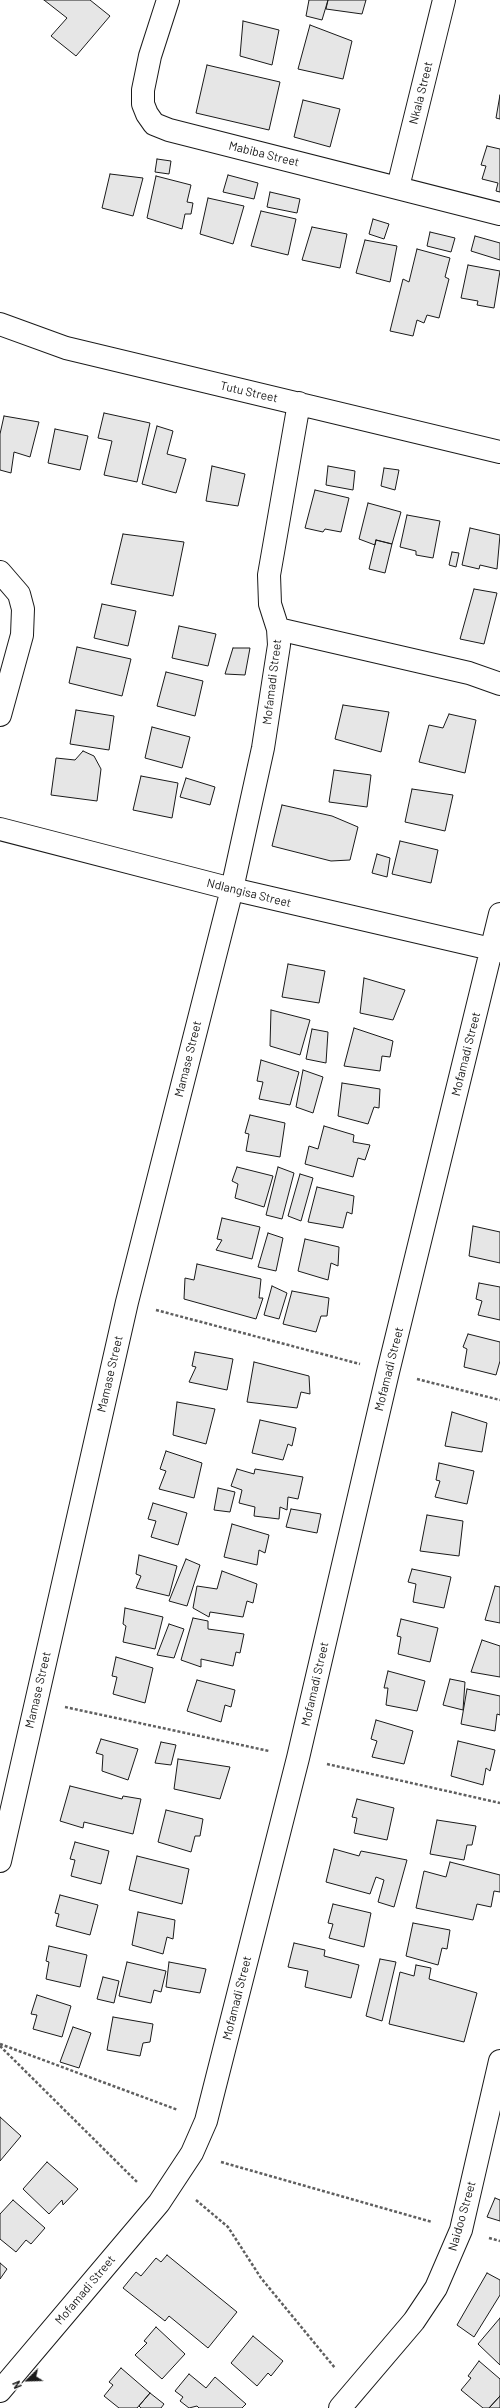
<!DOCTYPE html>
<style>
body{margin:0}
#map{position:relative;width:500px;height:2408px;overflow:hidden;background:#fff;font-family:Barlow,sans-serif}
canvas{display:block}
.north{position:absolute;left:8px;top:2360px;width:40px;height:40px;-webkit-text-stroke:3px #fff;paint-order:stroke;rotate:247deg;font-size:11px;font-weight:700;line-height:16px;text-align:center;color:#1a1a1a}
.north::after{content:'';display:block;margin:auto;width:14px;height:18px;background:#1a1a1a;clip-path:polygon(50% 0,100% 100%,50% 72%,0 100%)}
</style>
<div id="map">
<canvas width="500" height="2408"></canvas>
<div class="north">N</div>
</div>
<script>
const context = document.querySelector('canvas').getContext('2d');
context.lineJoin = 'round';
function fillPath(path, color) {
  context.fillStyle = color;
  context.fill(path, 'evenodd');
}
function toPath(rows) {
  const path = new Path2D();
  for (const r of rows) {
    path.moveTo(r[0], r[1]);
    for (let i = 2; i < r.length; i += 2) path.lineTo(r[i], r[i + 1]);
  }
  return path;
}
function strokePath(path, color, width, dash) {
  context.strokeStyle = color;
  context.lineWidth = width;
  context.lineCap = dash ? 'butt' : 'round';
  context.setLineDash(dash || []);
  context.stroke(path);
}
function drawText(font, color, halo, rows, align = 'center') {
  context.font = font + ' Barlow,sans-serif';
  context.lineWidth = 3;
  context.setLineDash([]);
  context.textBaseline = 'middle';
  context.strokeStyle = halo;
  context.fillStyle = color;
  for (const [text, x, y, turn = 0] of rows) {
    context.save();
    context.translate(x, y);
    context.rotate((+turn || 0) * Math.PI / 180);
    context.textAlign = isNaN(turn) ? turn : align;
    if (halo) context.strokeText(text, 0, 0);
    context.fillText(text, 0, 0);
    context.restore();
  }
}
const building = toPath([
 [44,0,90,0,110,16,76,56,51,36,67,18,44,0],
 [309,0,328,0,322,20,306,16,309,0],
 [328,0,366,0,362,14,326,9,328,0],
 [243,21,279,30,272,65,240,56,243,21],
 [310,25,352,41,343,79,298,69,310,25],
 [207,65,280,82,269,130,196,113,207,65],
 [500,95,500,119,496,118,500,95],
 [303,100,340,109,330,147,294,137,303,100],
 [487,146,500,149,500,192,496,191,498,183,482,179,486,166,481,165,487,146],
 [157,159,171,161,169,174,155,172,157,159],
 [110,174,143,178,133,216,102,208,110,174],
 [228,175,258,183,254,199,223,192,228,175],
 [156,176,191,185,187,202,193,203,191,214,185,214,182,229,147,218,156,176],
 [270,192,300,199,297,213,267,207,270,192],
 [208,198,244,206,233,244,200,234,208,198],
 [261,211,296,219,288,255,251,246,261,211],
 [373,219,389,224,384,239,369,234,373,219],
 [312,227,347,234,340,268,302,260,312,227],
 [430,232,455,238,451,252,427,246,430,232],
 [475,236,500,243,500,260,471,251,475,236],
 [365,240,397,246,390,282,356,273,365,240],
 [417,249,450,258,445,277,449,279,439,318,427,315,424,323,417,320,413,336,390,331,403,279,409,282,417,249],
 [468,265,500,271,494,308,477,305,478,301,461,298,468,265],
 [104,413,150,423,137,482,104,475,112,441,98,438,104,413],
 [4,416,39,422,30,457,14,452,11,473,0,470,0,434,4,416],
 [157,426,173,431,167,454,186,459,176,493,142,484,157,426],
 [55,429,88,436,80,470,48,463,55,429],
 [212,466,245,474,238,506,206,501,212,466],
 [328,466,355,471,353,490,326,485,328,466],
 [384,468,399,470,395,490,381,486,384,468],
 [315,490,349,498,341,532,325,529,323,532,305,528,315,490],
 [368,503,401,512,392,544,376,540,375,545,359,539,368,503],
 [407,515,440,521,433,558,416,555,416,551,400,547,407,515],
 [470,528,500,535,497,569,480,565,479,569,462,565,470,528],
 [123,534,184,542,173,596,111,584,123,534],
 [376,540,392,544,385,573,369,569,376,540],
 [452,552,459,553,456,567,449,565,452,552],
 [474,589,497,593,484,644,460,639,474,589],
 [102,604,136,611,128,646,94,638,102,604],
 [179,626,216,634,208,666,172,658,179,626],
 [77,647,131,659,122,696,69,683,77,647],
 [233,648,250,648,245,675,225,674,233,648],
 [166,672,203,681,195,716,157,706,166,672],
 [343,705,389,712,381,752,335,739,343,705],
 [76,710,114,716,109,750,70,744,76,710],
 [449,714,476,720,465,773,419,762,429,725,443,728,449,714],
 [152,727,190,737,182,768,145,758,152,727],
 [83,751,94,756,101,769,97,801,51,795,56,758,75,760,83,751],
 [334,770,371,775,367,807,329,802,334,770],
 [141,776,178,783,172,818,133,810,141,776],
 [186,778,215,787,210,805,180,797,186,778],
 [412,789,453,795,445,831,405,822,412,789],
 [282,805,332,816,358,827,350,860,331,861,272,846,282,805],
 [400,841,438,850,431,883,392,874,400,841],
 [377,854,390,858,387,877,372,873,377,854],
 [288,964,325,971,319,1003,282,997,288,964],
 [364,978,405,990,393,1020,360,1013,364,978],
 [271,1010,310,1020,300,1055,270,1046,271,1010],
 [354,1028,393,1041,390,1057,382,1056,380,1071,344,1066,354,1028],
 [312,1029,328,1032,326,1063,306,1059,312,1029],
 [261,1060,299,1072,290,1105,259,1099,263,1082,257,1081,261,1060],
 [303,1070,323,1077,313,1113,296,1107,303,1070],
 [342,1083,380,1089,379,1108,374,1107,368,1124,338,1116,342,1083],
 [250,1115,285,1123,280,1157,246,1151,249,1134,245,1133,250,1115],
 [324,1126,354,1135,353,1142,370,1145,365,1160,358,1158,353,1177,305,1164,309,1146,318,1149,324,1126],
 [237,1167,273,1176,264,1207,235,1198,238,1184,232,1181,237,1167],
 [278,1167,294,1173,282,1219,266,1215,278,1167],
 [300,1174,313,1178,301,1221,288,1216,300,1174],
 [317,1187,354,1196,352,1214,347,1212,343,1228,308,1222,317,1187],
 [222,1218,260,1227,252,1259,216,1250,222,1240,217,1239,222,1218],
 [473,1226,500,1232,500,1263,469,1256,473,1226],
 [268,1233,283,1238,276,1271,258,1267,268,1233],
 [305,1239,339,1247,338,1266,331,1263,328,1280,298,1271,305,1239],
 [197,1264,261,1279,259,1298,263,1298,256,1319,184,1299,185,1278,194,1280,197,1264],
 [479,1283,500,1287,500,1320,478,1315,482,1301,476,1299,479,1283],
 [272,1286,287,1293,279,1319,264,1315,272,1286],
 [292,1291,329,1298,327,1316,321,1316,316,1332,283,1324,292,1291],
 [468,1334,500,1342,500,1361,496,1375,464,1367,467,1349,463,1347,468,1334],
 [195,1352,233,1359,227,1390,189,1382,196,1367,192,1366,195,1352],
 [254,1362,309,1376,310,1394,301,1392,297,1408,247,1402,254,1362],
 [177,1402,215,1409,206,1444,173,1435,177,1402],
 [452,1412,487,1423,482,1452,445,1446,452,1412],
 [260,1420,296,1428,292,1446,288,1444,283,1460,252,1453,260,1420],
 [166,1451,202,1463,194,1498,159,1489,166,1471,160,1469,166,1451],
 [439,1463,474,1471,467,1504,435,1497,440,1481,436,1480,439,1463],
 [237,1469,254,1474,255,1469,303,1477,298,1499,288,1497,287,1510,280,1507,279,1519,254,1516,255,1507,239,1503,242,1490,231,1486,237,1469],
 [218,1488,235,1492,230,1512,214,1510,218,1488],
 [153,1503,187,1513,178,1545,151,1537,156,1521,148,1519,153,1503],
 [291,1509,321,1514,317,1533,286,1527,291,1509],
 [427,1515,463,1521,459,1556,420,1551,427,1515],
 [232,1524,269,1535,265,1553,259,1550,257,1565,224,1557,232,1524],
 [139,1555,177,1566,169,1596,136,1588,141,1576,136,1574,139,1555],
 [186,1559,200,1565,187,1606,169,1601,186,1559],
 [412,1569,451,1577,444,1608,413,1602,416,1584,408,1582,412,1569],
 [222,1571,257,1584,253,1603,247,1601,243,1617,210,1612,209,1617,193,1608,197,1586,217,1589,222,1571],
 [495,1586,500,1587,500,1623,485,1620,495,1586],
 [125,1608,163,1617,155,1649,123,1642,126,1626,123,1624,125,1608],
 [193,1618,208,1621,208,1629,244,1634,240,1653,236,1652,233,1666,201,1659,201,1667,181,1660,193,1618],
 [401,1619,438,1628,430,1662,398,1654,401,1637,397,1636,401,1619],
 [169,1624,184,1629,174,1658,157,1655,169,1624],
 [482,1640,500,1646,500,1677,471,1672,482,1640],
 [116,1657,153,1668,145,1703,113,1694,117,1677,112,1676,116,1657],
 [388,1671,425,1681,417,1711,386,1705,388,1688,384,1688,388,1671],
 [450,1679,465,1682,463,1710,443,1705,450,1679],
 [197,1680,235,1690,231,1707,225,1705,221,1722,187,1711,197,1680],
 [467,1689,500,1696,500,1715,497,1714,495,1731,461,1724,467,1689],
 [376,1720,413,1731,404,1764,372,1757,377,1741,371,1739,376,1720],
 [101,1739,138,1749,128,1780,102,1771,103,1755,96,1753,101,1739],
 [458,1741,495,1750,490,1771,486,1768,483,1785,451,1776,458,1741],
 [161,1742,176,1745,171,1765,155,1763,161,1742],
 [178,1759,230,1767,220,1799,174,1789,178,1759],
 [70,1786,122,1799,123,1796,141,1799,133,1834,84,1822,83,1828,60,1821,70,1786],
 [357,1799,394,1808,387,1840,354,1833,357,1818,352,1817,357,1799],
 [166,1810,203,1819,200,1836,195,1836,191,1852,158,1842,166,1810],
 [437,1820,476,1826,472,1845,467,1845,464,1860,430,1854,437,1820],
 [75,1842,109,1851,101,1884,71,1876,75,1860,70,1859,75,1842],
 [334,1849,359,1856,361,1851,407,1860,394,1907,378,1902,384,1880,376,1877,370,1894,326,1882,334,1849],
 [137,1856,189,1869,182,1904,129,1890,137,1856],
 [450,1862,500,1875,500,1892,494,1891,491,1907,477,1904,473,1920,416,1908,424,1871,446,1877,450,1862],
 [60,1895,98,1905,90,1935,56,1926,59,1914,55,1913,60,1895],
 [333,1904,371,1913,364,1947,329,1938,333,1924,328,1923,333,1904],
 [138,1912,175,1920,173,1939,167,1937,163,1954,132,1945,138,1912],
 [413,1923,450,1930,447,1949,442,1948,438,1965,406,1956,413,1923],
 [294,1943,325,1950,324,1956,359,1965,351,1998,305,1987,308,1971,288,1967,294,1943],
 [49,1946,87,1955,80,1987,46,1979,49,1962,46,1961,49,1946],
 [380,1959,396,1962,382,2021,366,2016,380,1959],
 [127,1962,166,1971,161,1992,154,1990,151,2003,119,1996,127,1962],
 [169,1962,206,1969,200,1993,166,1987,169,1962],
 [416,1965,431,1968,429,1979,477,1993,464,2042,389,2024,400,1972,414,1976,416,1965],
 [103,1977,119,1981,114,2003,97,1999,103,1977],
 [37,1995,71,2006,62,2037,33,2029,37,2015,31,2014,37,1995],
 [113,2017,153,2024,150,2042,143,2043,140,2056,107,2050,113,2017],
 [73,2027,91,2033,79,2068,60,2062,73,2027],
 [0,2117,21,2136,0,2161,0,2117],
 [47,2162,78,2189,63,2205,62,2200,49,2214,23,2189,47,2162],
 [495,2198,500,2200,500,2221,487,2217,495,2198],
 [13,2200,45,2228,31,2244,26,2240,16,2252,0,2239,0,2214,13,2200],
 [167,2255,237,2312,208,2348,169,2316,165,2321,123,2288,136,2272,141,2276,156,2258,161,2262,167,2255],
 [0,2263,7,2269,0,2279,0,2263],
 [487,2273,500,2280,500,2295,474,2337,457,2325,487,2273],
 [500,2318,500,2365,478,2344,500,2318],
 [156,2327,185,2354,162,2379,135,2355,147,2343,144,2341,156,2327],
 [253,2336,283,2361,271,2376,268,2373,257,2386,231,2363,253,2336],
 [479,2361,500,2379,500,2396,489,2408,483,2408,461,2390,471,2378,468,2376,479,2361],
 [121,2368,150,2393,137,2408,119,2408,104,2396,113,2385,109,2382,121,2368],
 [189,2374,206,2388,215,2377,246,2404,242,2408,199,2408,197,2406,189,2408,180,2401,183,2397,175,2391,189,2374],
 [150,2393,164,2404,161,2408,141,2408,139,2406,150,2393],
 [500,2396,500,2408,489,2408,500,2396]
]);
fillPath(building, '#e6e6e6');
strokePath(building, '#1a1a1a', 1);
const minor = toPath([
 [168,0,150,56,143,90,143,104,147,114,154,124,169,130,500,214],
 [398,187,444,0],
 [0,324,66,348,500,452],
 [0,572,19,594,23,609,22,635,0,715],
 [278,629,469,673,500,684],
 [0,829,232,889,500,951],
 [0,1861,127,1302,232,889,263,748,279,645,278,629,270,604,269,575,299,403],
 [0,2391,159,2203,192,2153,206,2121,298,1758,388,1372,500,914],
 [340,2408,414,2321,436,2288,461,2230,500,2061]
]);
strokePath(minor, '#1a1a1a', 24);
strokePath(toPath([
 [156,1310,360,1364],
 [417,1379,500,1400],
 [65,1707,269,1751],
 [327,1764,500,1803],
 [0,2044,178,2110],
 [0,2046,137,2182],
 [221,2162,432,2222],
 [196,2200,228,2227,261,2278,335,2368],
 [489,2238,500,2241]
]), '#5f5f5f', 2.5, [3, 2]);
strokePath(minor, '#fff', 22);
drawText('12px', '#1a1a1a', '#fff', [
 ["Nkala Street",421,93,-76],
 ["Mabiba Street",264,154,14],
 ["Tutu Street",249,392,13],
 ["Mofamadi Street",272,682,-83],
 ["Ndlangisa Street",249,893,14],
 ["Mofamadi Street",466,1054,-76],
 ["Mamase Street",188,1059,-76],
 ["Mofamadi Street",389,1369,-76],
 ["Mamase Street",110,1374,-77],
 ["Mofamadi Street",315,1684,-77],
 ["Mamase Street",38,1690,-77],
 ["Mofamadi Street",237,1998,-76],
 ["Naidoo Street",462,2216,-74],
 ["Mofamadi Street",85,2290,-50]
]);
</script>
